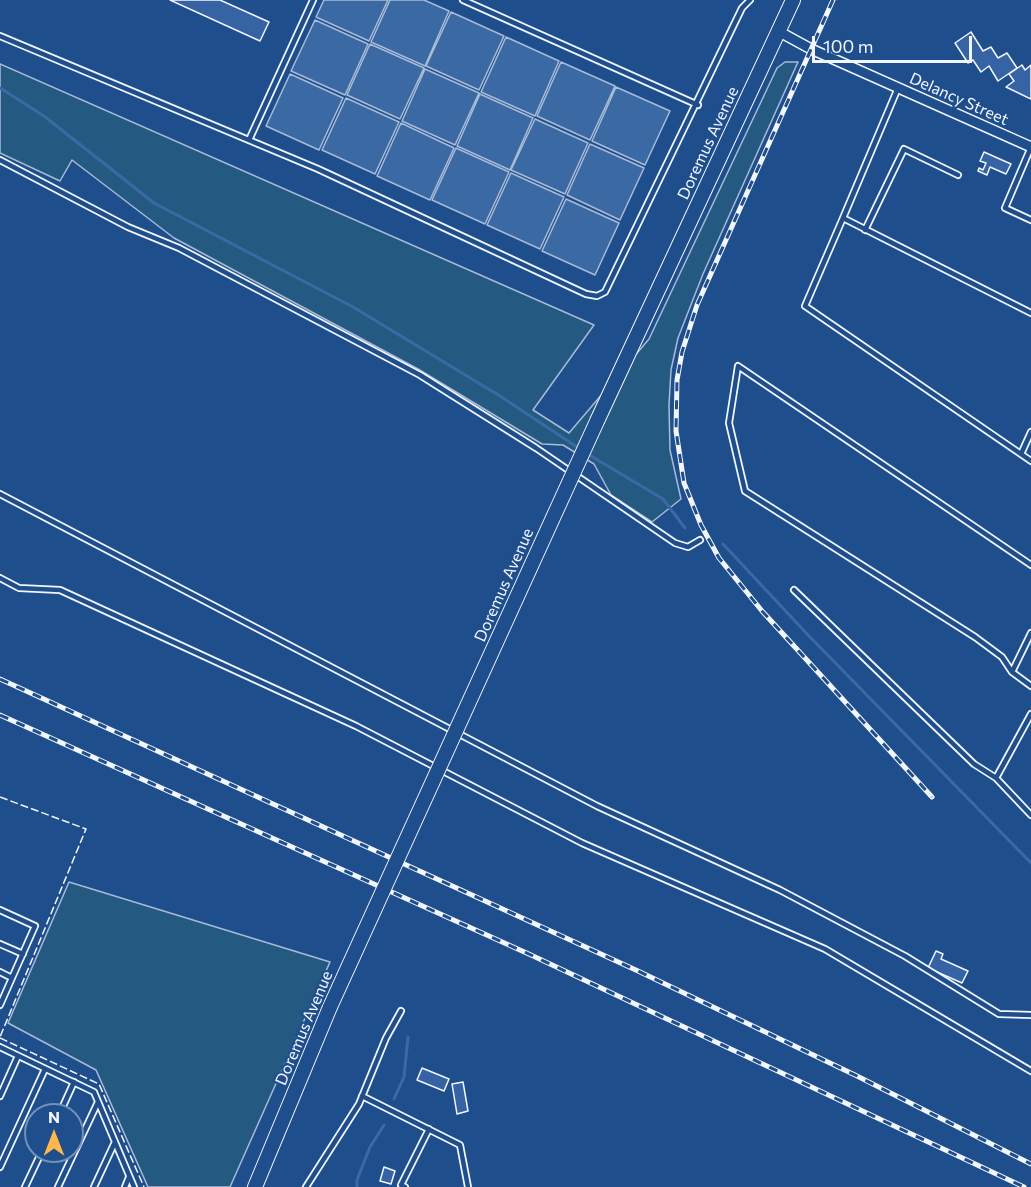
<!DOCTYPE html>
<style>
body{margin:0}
#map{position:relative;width:1031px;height:1187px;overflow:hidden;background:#1f4e8c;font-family:Commissioner,sans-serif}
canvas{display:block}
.north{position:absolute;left:24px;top:1103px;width:60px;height:60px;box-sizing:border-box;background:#1f4e8c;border:2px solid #7391ba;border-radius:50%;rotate:0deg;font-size:16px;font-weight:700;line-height:24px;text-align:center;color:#f2f6ff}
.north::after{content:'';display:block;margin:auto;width:21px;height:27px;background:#ffb74d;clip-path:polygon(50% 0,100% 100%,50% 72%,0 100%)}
.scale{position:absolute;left:812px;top:36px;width:160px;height:27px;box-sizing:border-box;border:3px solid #f2f6ff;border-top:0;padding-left:8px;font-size:18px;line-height:21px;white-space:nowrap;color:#f2f6ff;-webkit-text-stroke:4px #1f4e8c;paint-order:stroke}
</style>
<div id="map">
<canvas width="1031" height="1187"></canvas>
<div class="north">N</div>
<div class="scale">100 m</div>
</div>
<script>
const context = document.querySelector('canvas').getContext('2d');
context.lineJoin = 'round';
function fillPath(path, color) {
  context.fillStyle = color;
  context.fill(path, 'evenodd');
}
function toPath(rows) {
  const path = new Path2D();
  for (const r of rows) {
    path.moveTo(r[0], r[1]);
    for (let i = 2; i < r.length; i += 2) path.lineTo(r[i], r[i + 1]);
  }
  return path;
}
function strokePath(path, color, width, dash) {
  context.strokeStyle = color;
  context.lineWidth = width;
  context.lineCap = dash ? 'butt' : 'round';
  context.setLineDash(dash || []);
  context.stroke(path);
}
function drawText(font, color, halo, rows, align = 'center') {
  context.font = font + ' Commissioner,sans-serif';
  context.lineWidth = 4.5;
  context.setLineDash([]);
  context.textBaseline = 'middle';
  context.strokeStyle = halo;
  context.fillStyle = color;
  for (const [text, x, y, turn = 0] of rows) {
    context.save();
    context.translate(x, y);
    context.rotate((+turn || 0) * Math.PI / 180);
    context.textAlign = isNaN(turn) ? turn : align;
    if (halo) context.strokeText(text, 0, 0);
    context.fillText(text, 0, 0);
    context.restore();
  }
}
const green = toPath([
 [785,62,798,62,703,274,678,338,671,370,669,405,670,450,681,499,652,522,611,495,594,464,563,445,542,444,418,369,174,238,72,160,60,181,0,153,0,64,594,325,533,410,569,433,649,339,777,68,785,62],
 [69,882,330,962,230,1187,148,1187,96,1070,8,1023,69,882]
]);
fillPath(green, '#245a82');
strokePath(green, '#a8bbd7', 1.5);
const water = toPath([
 [324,0,388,0,369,41,316,17,324,0],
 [390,0,424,0,449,11,425,66,371,42,390,0],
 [451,12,504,36,479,90,426,66,451,12],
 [315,20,368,44,345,95,291,71,315,20],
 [506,37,559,61,535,116,481,92,506,37],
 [370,44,424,68,400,119,347,95,370,44],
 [561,62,615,86,590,140,537,116,561,62],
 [425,69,479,93,455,145,402,121,425,69],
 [290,74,343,98,319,150,266,126,290,74],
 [616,87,670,111,645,165,592,141,616,87],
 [480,94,533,118,510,170,457,146,480,94],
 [346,98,399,122,375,174,322,150,346,98],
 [535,119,588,143,565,194,511,170,535,119],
 [401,123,454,148,430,200,377,176,401,123],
 [590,144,644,168,620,220,567,195,590,144],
 [456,148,509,172,485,224,432,200,456,148],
 [511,173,564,197,540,249,487,225,511,173],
 [566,199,619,223,595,275,542,251,566,199]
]);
fillPath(water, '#3b69a3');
strokePath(water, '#a8bbd7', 1.5);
strokePath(toPath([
 [0,88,44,116,154,203,353,307,500,396,580,449],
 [586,453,663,499,685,528],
 [723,544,809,636,1031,863],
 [394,1099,404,1077,408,1037],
 [357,1187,357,1180,370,1147,384,1125]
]), '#3b69a3', 3);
const building = toPath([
 [170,0,220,0,269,22,260,41,170,0],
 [971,32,983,51,991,47,998,58,1007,53,1017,68,998,81,989,66,981,72,973,60,968,63,955,43,971,32],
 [1022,65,1025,70,1031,65,1031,99,1006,87,1014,81,1009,74,1022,65],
 [984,152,1011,164,1006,174,990,167,987,175,978,171,979,168,983,170,986,163,980,161,984,152],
 [936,951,943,954,941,959,968,971,962,983,928,968,936,951],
 [422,1068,449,1079,444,1091,417,1080,422,1068],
 [463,1082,468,1111,457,1114,452,1084,463,1082],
 [384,1167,395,1171,391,1184,380,1181,384,1167]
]);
fillPath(building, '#3563a3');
strokePath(building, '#f2f6ff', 1.5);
const service = toPath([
 [463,0,698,105],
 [0,36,318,169,586,294,597,296,605,292,742,8,750,0],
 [249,140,313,0],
 [1031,147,1005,208,1031,220],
 [0,160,128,227,179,248,420,375,536,448,675,543,688,547,700,540],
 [843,218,898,88],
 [865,230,904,149,958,175],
 [1031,313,843,218,805,306,1031,461],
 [1021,454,1031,432],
 [0,494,597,806,780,890,905,956,999,1014,1031,1015],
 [1031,565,738,366,729,423,745,491,975,637,1002,657,1012,672,1031,686],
 [0,578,19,588,60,590,356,726,582,843,825,949,1031,1071],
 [794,590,974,764,996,778,1031,714],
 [1012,672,1031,633],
 [996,778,1031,815],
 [0,910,35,926,0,1005],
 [0,944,23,954],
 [0,972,12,978],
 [0,1047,94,1092,134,1187],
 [0,1096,18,1056],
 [362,1096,460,1145,468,1187],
 [59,1115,74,1082],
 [0,1167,45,1069],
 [25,1187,42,1151],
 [58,1187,98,1102],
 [94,1187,115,1142],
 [125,1187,129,1177],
 [306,1187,359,1104,386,1038,401,1011],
 [405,1187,401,1185,429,1129]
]);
const minor = toPath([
 [778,31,811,49,1031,147]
]);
const secondary = toPath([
 [598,419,793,0],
 [255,1187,330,1007]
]);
strokePath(service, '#f2f6ff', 8);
strokePath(minor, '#f2f6ff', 12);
strokePath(secondary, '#f2f6ff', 16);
strokePath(service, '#1f4e8c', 4.5);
strokePath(minor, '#1f4e8c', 9);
strokePath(secondary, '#1f4e8c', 14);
const rail = toPath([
 [833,0,697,305,682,352,677,380,676,431,684,483,701,525,719,558,762,611,932,797],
 [0,679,638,971,855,1075,1031,1164],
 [0,715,531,955,1024,1187]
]);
strokePath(rail, '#f2f6ff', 5);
strokePath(rail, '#1f4e8c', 3, [9]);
const secondaryBridge = toPath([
 [330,1007,598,419]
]);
strokePath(secondaryBridge, '#f2f6ff', 16, []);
strokePath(secondaryBridge, '#1f4e8c', 14);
strokePath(toPath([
 [0,797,86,829,0,1037],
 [0,1038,99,1084,144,1187]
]), '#f2f6ff', 1.5, [8, 3]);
drawText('16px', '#f2f6ff', '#1f4e8c', [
 ["Delancy Street",959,99,24],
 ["Doremus Avenue",708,143,-65],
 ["Doremus Avenue",504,585,-66],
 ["Doremus Avenue",304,1028,-67]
]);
</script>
